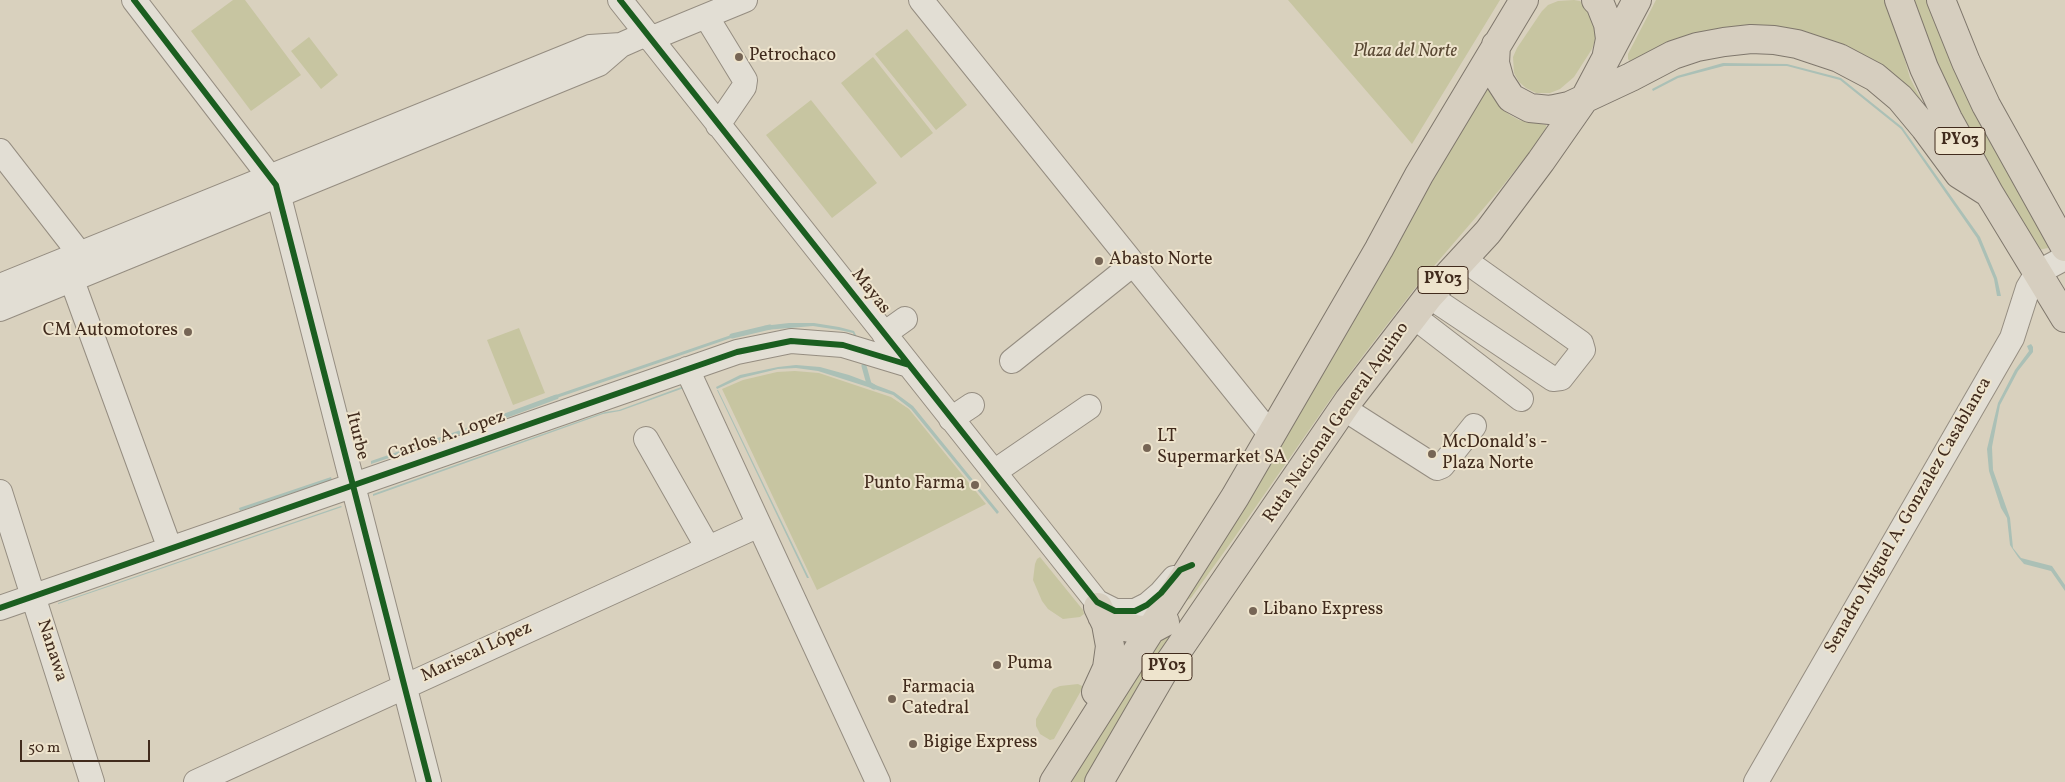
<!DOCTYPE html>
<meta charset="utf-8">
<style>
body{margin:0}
#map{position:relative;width:2065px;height:782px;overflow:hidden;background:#d9d1be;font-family:Vollkorn,serif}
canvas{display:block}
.scale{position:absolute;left:20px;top:740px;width:130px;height:22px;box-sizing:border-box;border:2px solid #412b1d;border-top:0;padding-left:6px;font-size:15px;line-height:18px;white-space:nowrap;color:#412b1d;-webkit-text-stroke:4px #eee4cd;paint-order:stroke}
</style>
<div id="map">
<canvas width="2065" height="782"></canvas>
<div class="scale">50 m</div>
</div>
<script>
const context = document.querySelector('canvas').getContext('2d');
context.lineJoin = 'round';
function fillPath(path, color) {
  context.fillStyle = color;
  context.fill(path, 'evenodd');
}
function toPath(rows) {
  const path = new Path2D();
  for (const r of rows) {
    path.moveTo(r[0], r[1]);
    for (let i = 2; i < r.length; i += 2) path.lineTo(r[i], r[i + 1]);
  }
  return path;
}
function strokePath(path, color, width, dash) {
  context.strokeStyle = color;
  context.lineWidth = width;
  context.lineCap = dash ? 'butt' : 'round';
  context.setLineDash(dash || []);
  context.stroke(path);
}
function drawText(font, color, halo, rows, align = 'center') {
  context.font = font + ' Vollkorn,serif';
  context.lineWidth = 4;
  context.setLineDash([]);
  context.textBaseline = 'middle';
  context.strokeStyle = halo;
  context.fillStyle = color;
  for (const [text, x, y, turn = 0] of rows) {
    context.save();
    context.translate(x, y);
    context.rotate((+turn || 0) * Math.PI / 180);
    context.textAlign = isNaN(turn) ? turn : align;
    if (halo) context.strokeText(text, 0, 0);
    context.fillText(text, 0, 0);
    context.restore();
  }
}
fillPath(toPath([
 [233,0,245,0,301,75,251,111,191,31],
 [1288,0,1500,0,1412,144],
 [1574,0,1580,1,1588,8,1595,27,1595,40,1592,49,1574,77,1560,89,1550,93,1536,93,1526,88,1519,82,1514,73,1513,57,1517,48,1542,11,1548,5,1558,1],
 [1656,0,1888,0,1910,78,1929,115,1807,37,1632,64,1628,59,1628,54],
 [1910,0,1933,0,2050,246,2048,248,2038,250,1958,114],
 [907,29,967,105,936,130,875,54],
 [309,37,338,75,321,89,291,51],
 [873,57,933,133,901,158,841,83],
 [1487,88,1502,109,1510,115,1519,120,1546,125,1547,130,1501,188,1416,287,1365,353,1332,397,1232,541,1191,598,1184,602],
 [811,100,877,183,832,218,766,135],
 [519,328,545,393,513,405,487,340],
 [795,371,819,373,891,397,909,409,986,504,817,590,722,389,743,380,777,372],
 [1040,557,1083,610,1084,614,1080,617,1063,619,1048,609,1042,601,1033,580,1035,564,1037,559],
 [1177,628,1087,782,1072,782,1094,737,1154,642],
 [1078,684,1082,686,1082,689,1054,739,1050,740,1040,734,1036,726,1036,719,1053,689,1060,686]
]), '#c7c5a1');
fillPath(toPath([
 [1723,63,1787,64,1841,78,1902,127,1980,237,1997,278,2001,296,1997,296,1994,279,1977,238,1901,129,1840,80,1787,66,1724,66,1678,78,1653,91,1652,89,1677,76],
 [789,323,814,323,839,327,854,331,857,337,854,338,853,333,839,330,813,326,765,330,763,326],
 [737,333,737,336,551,400,550,397],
 [2031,344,2033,347,2033,352,2018,371,2000,405,1992,447,1993,470,2010,518,2013,548,2021,558,2052,566,2065,585,2065,591,2051,571,2024,564,2018,557,2010,545,2007,518,2001,508,1989,471,1987,449,1998,403,2015,370,2029,351,2027,346],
 [796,365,820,367,849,375,894,392,913,406,999,512,997,514,911,409,893,395,818,371,796,368,778,369,741,378,717,389,716,387,740,375,778,367],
 [684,386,684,388,620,411,603,414,373,496,373,494,605,412,619,410],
 [717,390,718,390,809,578,807,578],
 [481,423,482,427,371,464,371,461],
 [331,477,332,480,240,511,239,508],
 [341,506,342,507,58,604,58,603]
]), '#abc0b6');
strokePath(toPath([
 [732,336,770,327],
 [864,366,869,384,874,387],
 [475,427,556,397]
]), '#abc0b6', 5);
const minor = toPath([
 [134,0,276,185,429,782],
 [620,0,1097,602,1115,611,1135,611,1147,605,1161,593,1174,578],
 [921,0,1271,435],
 [706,16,745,80,744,87,718,125],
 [650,39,745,0],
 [0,151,80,254,87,267],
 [66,264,170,549],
 [0,286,590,47,621,45],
 [1429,296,1553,379,1561,378,1583,350,1581,343,1463,259],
 [0,309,599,64,621,45,646,34],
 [1413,316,1521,399],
 [884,334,905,319],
 [1012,361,1133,264],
 [687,369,878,782],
 [1343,408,1437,468,1442,466,1474,426],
 [951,419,972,405],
 [646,439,708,548],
 [994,472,1089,407],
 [0,492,92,782],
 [0,608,737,352,791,341,843,345,909,365],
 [196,782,759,525],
 [1756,782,2012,338,2028,288,2037,273,2065,258]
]);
const highway = toPath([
 [1596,0,1600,4,1608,24,1610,39,1607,54],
 [1899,0,1924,68,1948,119,1989,193,2065,318],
 [1941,0,1966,62,1986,105,2065,247],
 [1496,45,1495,63,1500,81,1511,98,1530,108,1550,110,1569,106,1631,77,1673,55,1697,47,1724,42,1751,39,1774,40,1797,44,1839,58,1875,77,1900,98,1925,128,1959,174,1989,193],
 [1102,616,1117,625,1139,630,1152,629,1165,622],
 [1096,692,1107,668,1110,646,1106,624,1098,607],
 [1054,782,1235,497,1379,249,1419,175,1524,0],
 [1099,782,1163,672,1349,400,1429,296,1488,232,1541,161,1585,98,1637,0]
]);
strokePath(minor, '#958d81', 26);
strokePath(highway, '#7f776c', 30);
strokePath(minor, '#e2ded4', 24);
strokePath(highway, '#d6cebf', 28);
strokePath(toPath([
 [134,0,276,185,429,782],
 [620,0,1097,602,1115,611,1135,611,1147,605,1161,593,1180,570,1192,565],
 [0,608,737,352,791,341,843,345,909,365]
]), '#1b5e20', 6);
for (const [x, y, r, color] of [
 [739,57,5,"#766555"],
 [1099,261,5,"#766555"],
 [188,332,5,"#766555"],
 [1147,448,5,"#766555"],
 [1432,454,5,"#766555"],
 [975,485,5,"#766555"],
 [1253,611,5,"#766555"],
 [997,665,5,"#766555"],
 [892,699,5,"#766555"],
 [913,744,5,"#766555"]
]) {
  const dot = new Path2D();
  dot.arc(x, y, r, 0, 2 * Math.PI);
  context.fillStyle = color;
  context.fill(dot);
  strokePath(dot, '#eee4cd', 2);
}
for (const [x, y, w] of [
 [1960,141,50],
 [1443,280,50],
 [1167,667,50]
]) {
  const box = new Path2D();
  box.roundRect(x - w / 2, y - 13.5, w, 27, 4);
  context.fillStyle = '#eee4cd';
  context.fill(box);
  strokePath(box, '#412b1d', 1);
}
drawText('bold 16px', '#412b1d', null, [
 ["PY03",1960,141],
 ["PY03",1443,280],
 ["PY03",1167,667]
]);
drawText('italic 18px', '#594833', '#eee4cd', [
 ["Plaza del Norte",1405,53]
]);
drawText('18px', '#412b1d', '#eee4cd', [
 ["Petrochaco",749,57],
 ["Abasto Norte",1109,261],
 ["CM Automotores",178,332,"right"],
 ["LT",1157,438],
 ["Supermarket SA",1157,459],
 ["McDonald’s -",1442,444],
 ["Plaza Norte",1442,465],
 ["Punto Farma",965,485,"right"],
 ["Libano Express",1263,611],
 ["Puma",1007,665],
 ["Farmacia",902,689],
 ["Catedral",902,710],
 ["Bigige Express",923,744]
], 'left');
drawText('18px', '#412b1d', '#eee4cd', [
 ["Mayas",870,292,52],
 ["Ruta Nacional General Aquino",1337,423,-55],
 ["Iturbe",356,436,76],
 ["Carlos A. Lopez",447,437,-19],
 ["Senadro Miguel A. Gonzalez Casablanca",1909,516,-60],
 ["Nanawa",51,651,72],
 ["Mariscal López",477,653,-25]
]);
</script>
